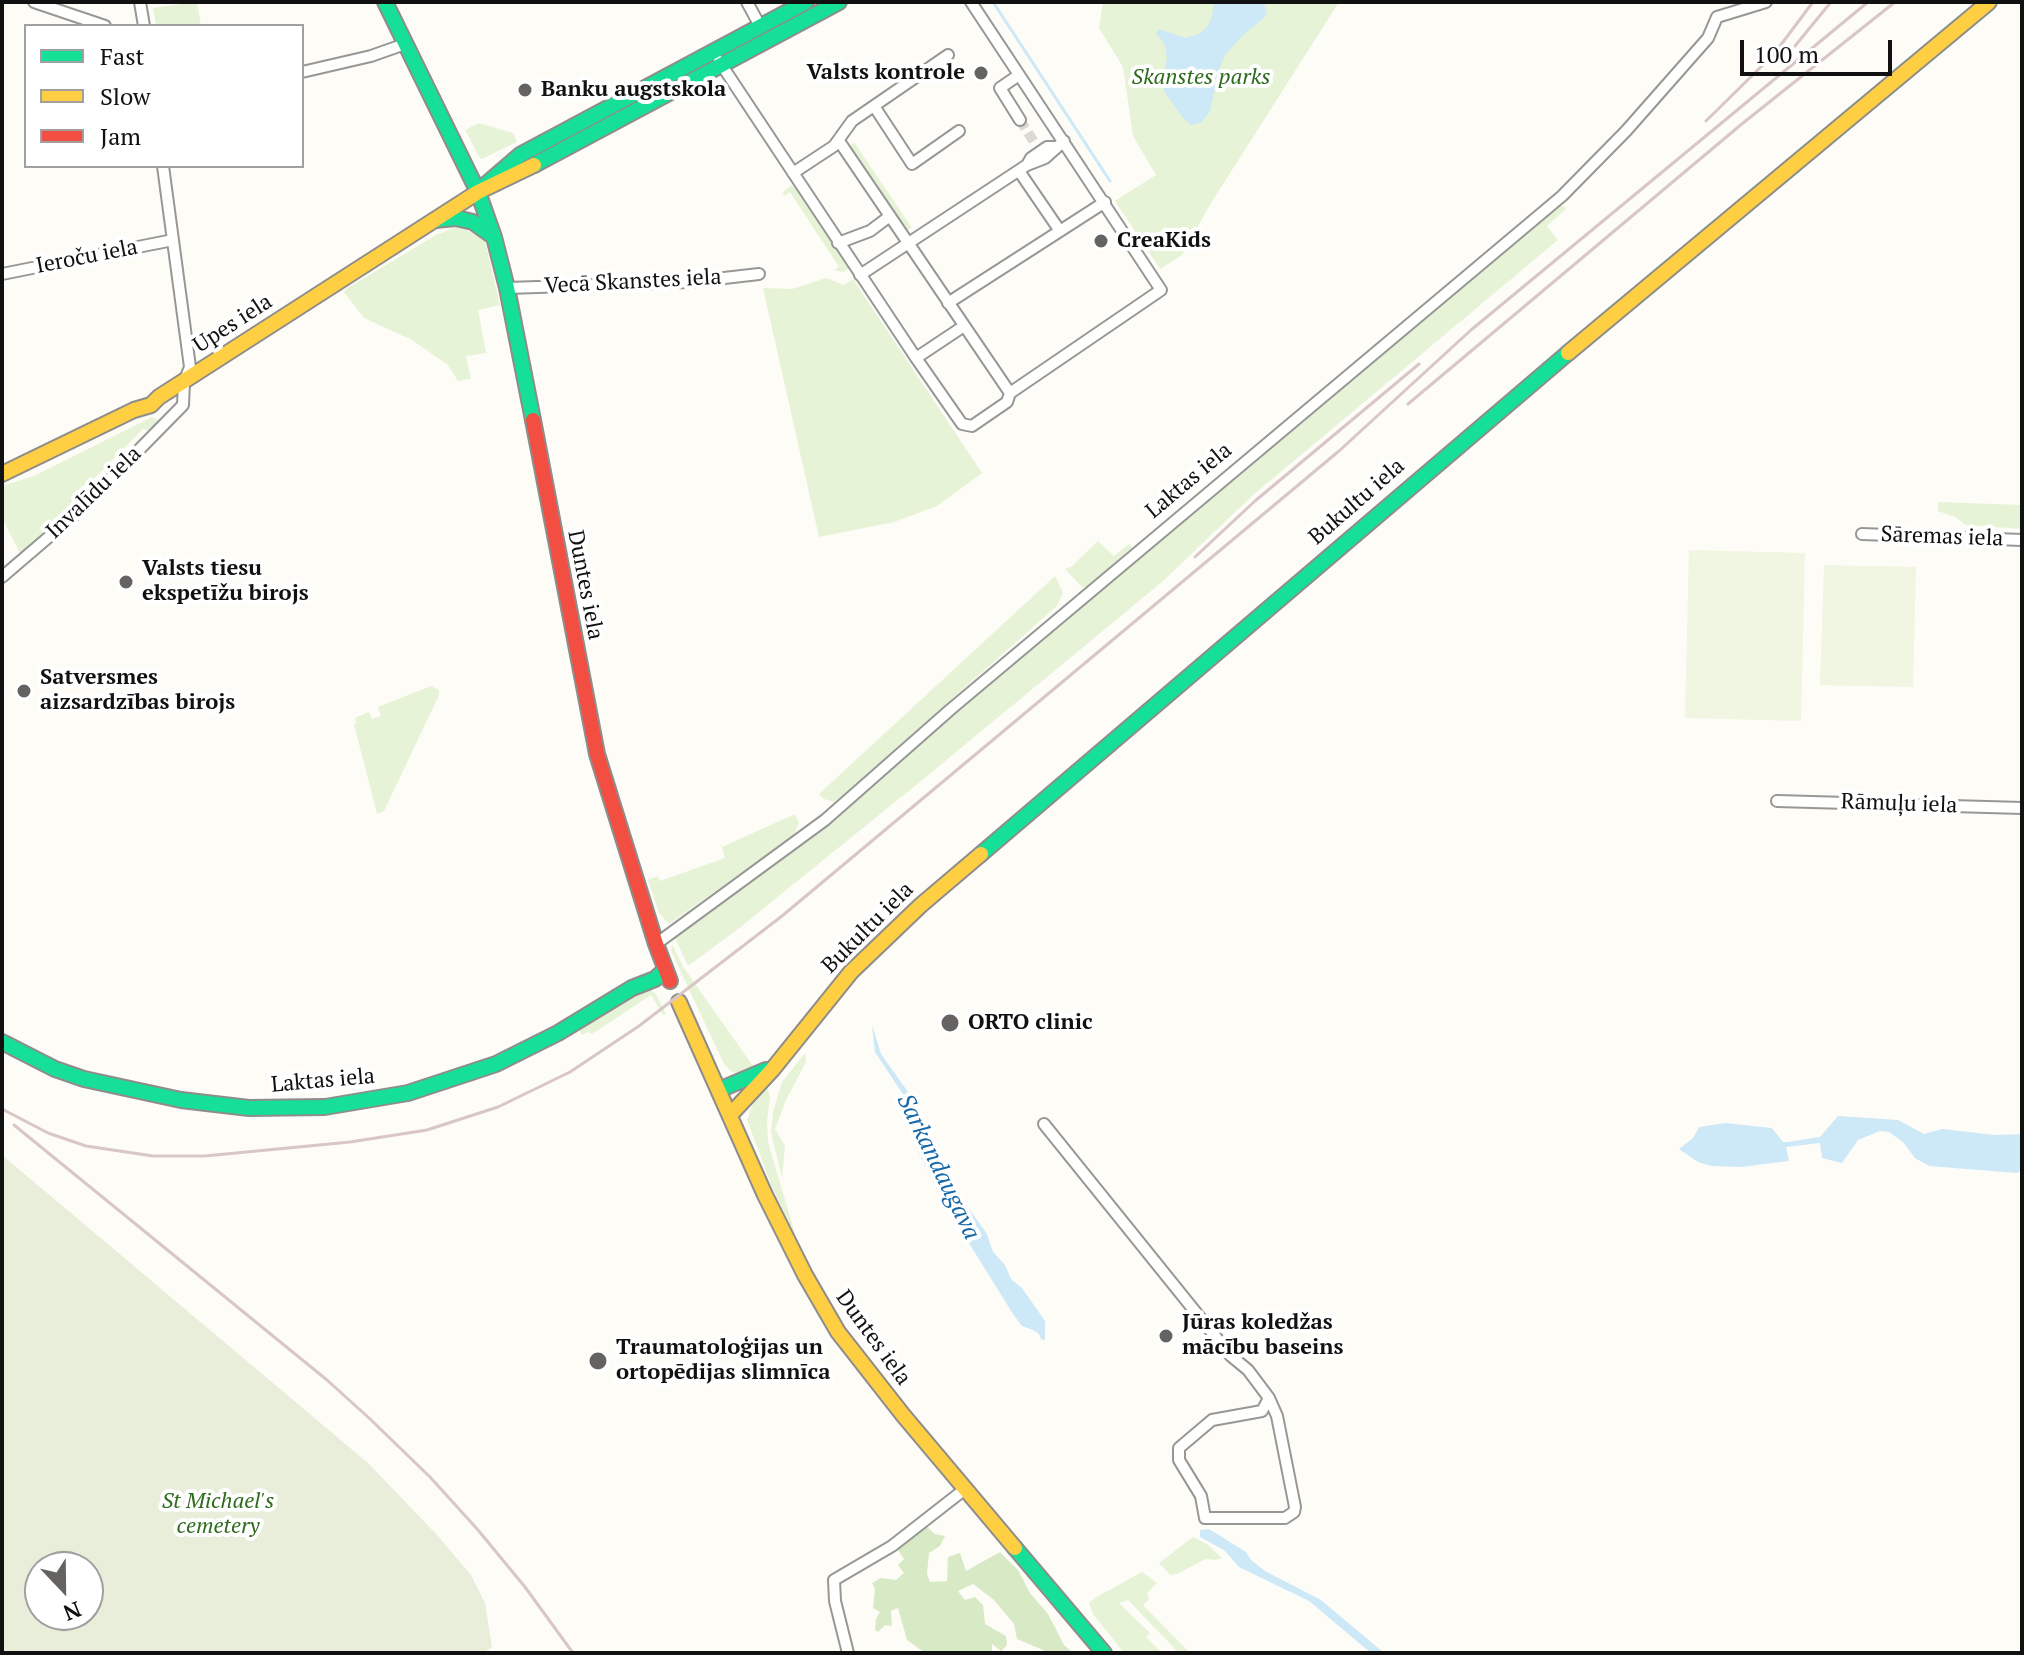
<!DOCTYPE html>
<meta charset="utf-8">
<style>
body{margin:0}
#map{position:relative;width:2024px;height:1655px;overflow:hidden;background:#fdfcf7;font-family:"PT Serif",serif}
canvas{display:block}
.frame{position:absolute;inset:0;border:4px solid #111;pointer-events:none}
.legend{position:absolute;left:24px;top:24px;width:280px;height:144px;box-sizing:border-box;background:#fff;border:2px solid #a0a0a0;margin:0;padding:10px 14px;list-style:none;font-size:24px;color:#111}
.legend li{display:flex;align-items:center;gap:16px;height:40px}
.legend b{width:40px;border:2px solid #a0a0a0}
.north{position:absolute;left:24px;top:1551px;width:80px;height:80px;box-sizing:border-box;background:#fff;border:2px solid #a0a0a0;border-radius:50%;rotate:158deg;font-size:22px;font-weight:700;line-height:32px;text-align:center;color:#111}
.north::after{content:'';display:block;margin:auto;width:28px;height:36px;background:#646362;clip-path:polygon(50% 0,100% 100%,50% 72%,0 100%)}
.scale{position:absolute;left:1740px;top:40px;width:152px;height:36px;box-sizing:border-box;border:4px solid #111;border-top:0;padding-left:10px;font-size:24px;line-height:28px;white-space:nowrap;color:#111;-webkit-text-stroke:6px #fff;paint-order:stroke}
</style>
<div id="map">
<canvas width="2024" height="1655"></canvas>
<div class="frame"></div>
<ul class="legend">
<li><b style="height:10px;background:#16e098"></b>Fast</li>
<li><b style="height:10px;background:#ffcf43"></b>Slow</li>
<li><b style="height:10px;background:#f24e42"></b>Jam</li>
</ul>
<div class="north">N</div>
<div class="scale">100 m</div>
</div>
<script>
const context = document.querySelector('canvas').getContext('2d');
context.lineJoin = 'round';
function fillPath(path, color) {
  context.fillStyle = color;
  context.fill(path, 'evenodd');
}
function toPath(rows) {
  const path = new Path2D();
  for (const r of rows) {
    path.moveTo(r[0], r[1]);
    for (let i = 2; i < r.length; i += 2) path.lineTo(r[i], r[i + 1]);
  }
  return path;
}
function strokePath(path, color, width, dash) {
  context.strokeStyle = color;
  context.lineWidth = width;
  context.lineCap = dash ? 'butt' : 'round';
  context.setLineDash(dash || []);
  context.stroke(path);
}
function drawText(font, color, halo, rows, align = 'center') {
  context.font = font + ' "PT Serif",serif';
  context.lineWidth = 8;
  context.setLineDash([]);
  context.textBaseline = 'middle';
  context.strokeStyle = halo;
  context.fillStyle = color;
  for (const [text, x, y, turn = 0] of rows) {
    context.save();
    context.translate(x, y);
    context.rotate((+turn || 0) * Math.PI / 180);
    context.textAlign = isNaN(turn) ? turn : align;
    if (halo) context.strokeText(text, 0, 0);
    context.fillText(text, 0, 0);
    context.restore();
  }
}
fillPath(toPath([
 [197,2,201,26,156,26,153,8],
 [1103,2,1339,2,1211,203,1182,255,1160,269,1115,201,1156,175,1133,136,1123,67,1099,28],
 [479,123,513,133,517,142,482,159,480,158,465,130],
 [854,142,912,228,904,231,849,148],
 [791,185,796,187,850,268,843,272,834,270,839,267,790,192,784,196,783,192],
 [1560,205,1567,208,1547,226,1558,240,1253,495,1162,582,921,781,738,929,688,966,675,938,679,934,827,825,992,682],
 [456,227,476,234,485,241,500,305,478,310,486,353,466,356,471,379,458,381,448,365,412,340,364,318,344,292,346,289,436,235],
 [826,278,844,285,853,279,982,473,937,506,894,522,819,537,763,288,792,289],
 [152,417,160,421,150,431,143,429,77,496,80,505,21,555,2,518,2,486,34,476],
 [1938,502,2022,505,2022,529,1966,525,1955,517,1938,511],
 [1098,541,1114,556,1129,544,1132,547,1088,587,1082,587,1065,569,1071,567],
 [1055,576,1063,593,1057,606,843,795,834,802,824,799,819,794],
 [431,686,439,690,439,695,384,811,377,814,354,724,357,723,355,718,369,712,372,719,381,716,378,707],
 [795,814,799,823,793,836,669,924,659,913,648,880,658,876,660,881,725,858,722,847],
 [672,944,684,968,755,1069,741,1074,732,1072,724,1064,671,951],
 [648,988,655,993,666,1014,663,1015,651,995,592,1034,588,1032,582,1035,579,1029],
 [805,1053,806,1062,786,1100,775,1129,785,1146,782,1178,771,1133,773,1112,782,1082],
 [767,1087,770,1097,767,1121,768,1142,796,1237,772,1187,747,1120,755,1097],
 [1193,1537,1207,1544,1222,1558,1216,1560,1206,1559,1177,1574,1170,1575,1159,1563],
 [1142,1572,1157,1583,1147,1593,1149,1599,1143,1605,1190,1653,1179,1653,1128,1600,1119,1603,1150,1633,1146,1637,1162,1653,1124,1653,1093,1614,1089,1603,1095,1598]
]), '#e7f3d7');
fillPath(toPath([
 [926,1526,935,1534,945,1536,940,1546,929,1553,927,1574,930,1582,947,1581,948,1557,960,1553,966,1571,1000,1552,1018,1570,1030,1593,1048,1614,1064,1645,1073,1653,1050,1653,1017,1639,1014,1624,994,1600,973,1584,958,1591,965,1600,975,1597,983,1605,985,1624,1006,1636,1007,1645,1001,1651,992,1644,992,1653,925,1653,907,1640,898,1608,891,1611,892,1626,885,1625,878,1632,875,1630,876,1619,880,1612,873,1608,875,1589,872,1583,881,1578,896,1580,904,1573,898,1565,904,1559,896,1547]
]), '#d8eac5');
fillPath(toPath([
 [2,1155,368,1463,438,1536,471,1575,485,1603,492,1647,486,1651,487,1653,2,1653],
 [40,1567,88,1567,88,1615,40,1615]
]), '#e9eedb');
fillPath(toPath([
 [1689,550,1805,553,1801,721,1685,718],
 [1824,565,1916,567,1913,687,1820,685]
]), '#f0f6e1');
fillPath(toPath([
 [1214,2,1263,2,1267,12,1265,17,1242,36,1226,54,1221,63,1210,111,1201,123,1191,125,1183,118,1164,91,1162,81,1167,58,1165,45,1156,33,1159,29,1185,38,1199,34,1207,27,1212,17],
 [872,1025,881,1054,918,1106,938,1155,955,1189,987,1234,993,1252,1005,1265,1011,1279,1022,1288,1045,1321,1045,1340,1041,1339,1039,1334,1033,1330,1022,1326,1013,1314,941,1198,917,1149,913,1128,915,1121,910,1105,875,1052],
 [1838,1116,1898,1120,1924,1134,1942,1129,1995,1135,2022,1134,2022,1167,2018,1173,1929,1166,1915,1158,1903,1142,1889,1132,1880,1131,1858,1140,1842,1163,1822,1158,1820,1143,1786,1147,1789,1161,1741,1167,1712,1166,1698,1162,1679,1149,1693,1138,1699,1127,1725,1123,1772,1128,1783,1142,1788,1142,1820,1137],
 [1209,1529,1246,1552,1251,1560,1265,1571,1321,1600,1384,1653,1371,1653,1309,1601,1239,1567,1224,1550,1200,1537,1200,1530]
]), '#cde8f7');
strokePath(toPath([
 [993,2,1110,181]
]), '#cde8f7', 3);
strokePath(toPath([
 [1020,120,1034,142]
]), '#dad9d4', 10, [10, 5]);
const street = toPath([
 [34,2,105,26],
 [140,2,144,26],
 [747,2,760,26],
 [719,61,916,358,962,424,972,426,1007,402,1010,393,1161,290,971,2],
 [302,72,371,56,405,44],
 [1019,75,1000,88,1020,120],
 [874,106,912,164,959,131],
 [839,141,1010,393],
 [1027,165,1031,158,1047,147,1055,147],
 [1019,171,1060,231],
 [793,173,834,146,852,121,948,55],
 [838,243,870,231,890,216],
 [2,274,173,240],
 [860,275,1027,165,1045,158,1064,141],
 [507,288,689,282,759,274],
 [948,303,1105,202],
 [916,358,964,326],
 [1862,534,2022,540],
 [2,577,78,512,183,405,184,382,190,367,163,166],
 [1777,801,2022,808],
 [656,944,825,820,951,709,1562,196,1626,131,1708,38,1717,17,1766,2],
 [1044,1124,1231,1356,1248,1370,1269,1398,1277,1416,1295,1507,1294,1512,1285,1518,1205,1518,1201,1496,1179,1460,1179,1448,1212,1420,1262,1411,1269,1398],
 [848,1653,835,1601,834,1580,892,1546,965,1489]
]);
const fast = toPath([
 [385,2,478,192,494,237,507,288,533,420],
 [534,165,839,2],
 [484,186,520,155,806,2],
 [435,220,456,218,473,222,494,237],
 [981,854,1568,353],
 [2,1042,55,1069,84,1079,181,1100,249,1108,325,1107,408,1093,496,1064,558,1033,632,988,655,979,665,970],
 [719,1090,766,1070],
 [1015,1548,1104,1653]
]);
const slow = toPath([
 [1568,353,1989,2],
 [2,474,134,410,151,405,159,397,478,192,534,165],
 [679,1002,765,1195,805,1275,838,1332,903,1415,1015,1548],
 [731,1114,772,1070,851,972,921,905,981,854]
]);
const jam = toPath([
 [533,420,597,754,656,944,670,981]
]);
strokePath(street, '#979795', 14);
strokePath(fast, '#8e8d8b', 18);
strokePath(slow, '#8e8d8b', 18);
strokePath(jam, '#8e8d8b', 18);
strokePath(street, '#fffffe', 10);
strokePath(fast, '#16e098', 14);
strokePath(slow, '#ffcf43', 14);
strokePath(jam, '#f24e42', 14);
strokePath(toPath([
 [1795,46,1831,2],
 [1706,121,1774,54,1813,2],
 [1408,404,1743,123,1895,2],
 [1195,557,1255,501,1419,364],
 [2,1109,48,1133,86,1146,153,1156,205,1156,350,1142,427,1130,498,1107,570,1072,639,1026,782,916,1339,451,1471,330,1868,2],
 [14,1125,327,1380,369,1418,430,1477,478,1530,525,1587,573,1653]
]), '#d9c6c7', 3);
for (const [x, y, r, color] of [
 [981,73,8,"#646362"],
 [525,90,8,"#646362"],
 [1101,241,8,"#646362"],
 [126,582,8,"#646362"],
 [24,691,8,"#646362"],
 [950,1023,10,"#646362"],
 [1166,1336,8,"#646362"],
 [598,1361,10,"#646362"]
]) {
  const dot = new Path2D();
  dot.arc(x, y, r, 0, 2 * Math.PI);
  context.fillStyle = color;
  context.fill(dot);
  strokePath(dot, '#fff', 3);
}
drawText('bold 22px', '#111', '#fff', [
 ["Valsts kontrole",965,73,"right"],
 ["Banku augstskola",541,90],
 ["CreaKids",1117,241],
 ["Valsts tiesu",142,569],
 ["ekspetīžu birojs",142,594],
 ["Satversmes",40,678],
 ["aizsardzības birojs",40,703],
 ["ORTO clinic",968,1023],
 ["Jūras koledžas",1182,1323],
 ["mācību baseins",1182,1348],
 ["Traumatoloģijas un",616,1348],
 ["ortopēdijas slimnīca",616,1373]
], 'left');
drawText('italic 22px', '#2f6b1f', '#fff', [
 ["Skanstes parks",1201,78],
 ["St Michael's",218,1502],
 ["cemetery",218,1527]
]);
drawText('22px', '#111', '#fff', [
 ["Ieroču iela",87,257,-11],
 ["Vecā Skanstes iela",633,282,-3],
 ["Upes iela",233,324,-33],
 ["Laktas iela",1189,481,-40],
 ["Invalīdu iela",94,493,-44],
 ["Bukultu iela",1357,502,-41],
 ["Sāremas iela",1942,537,2],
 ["Duntes iela",585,585,79],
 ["Rāmuļu iela",1899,804,2],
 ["Bukultu iela",868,928,-45],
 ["Laktas iela",323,1081,-5],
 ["Duntes iela",873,1338,54]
]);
drawText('italic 24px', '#1768a6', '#fff', [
 ["Sarkandaugava",938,1167,64]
]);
</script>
